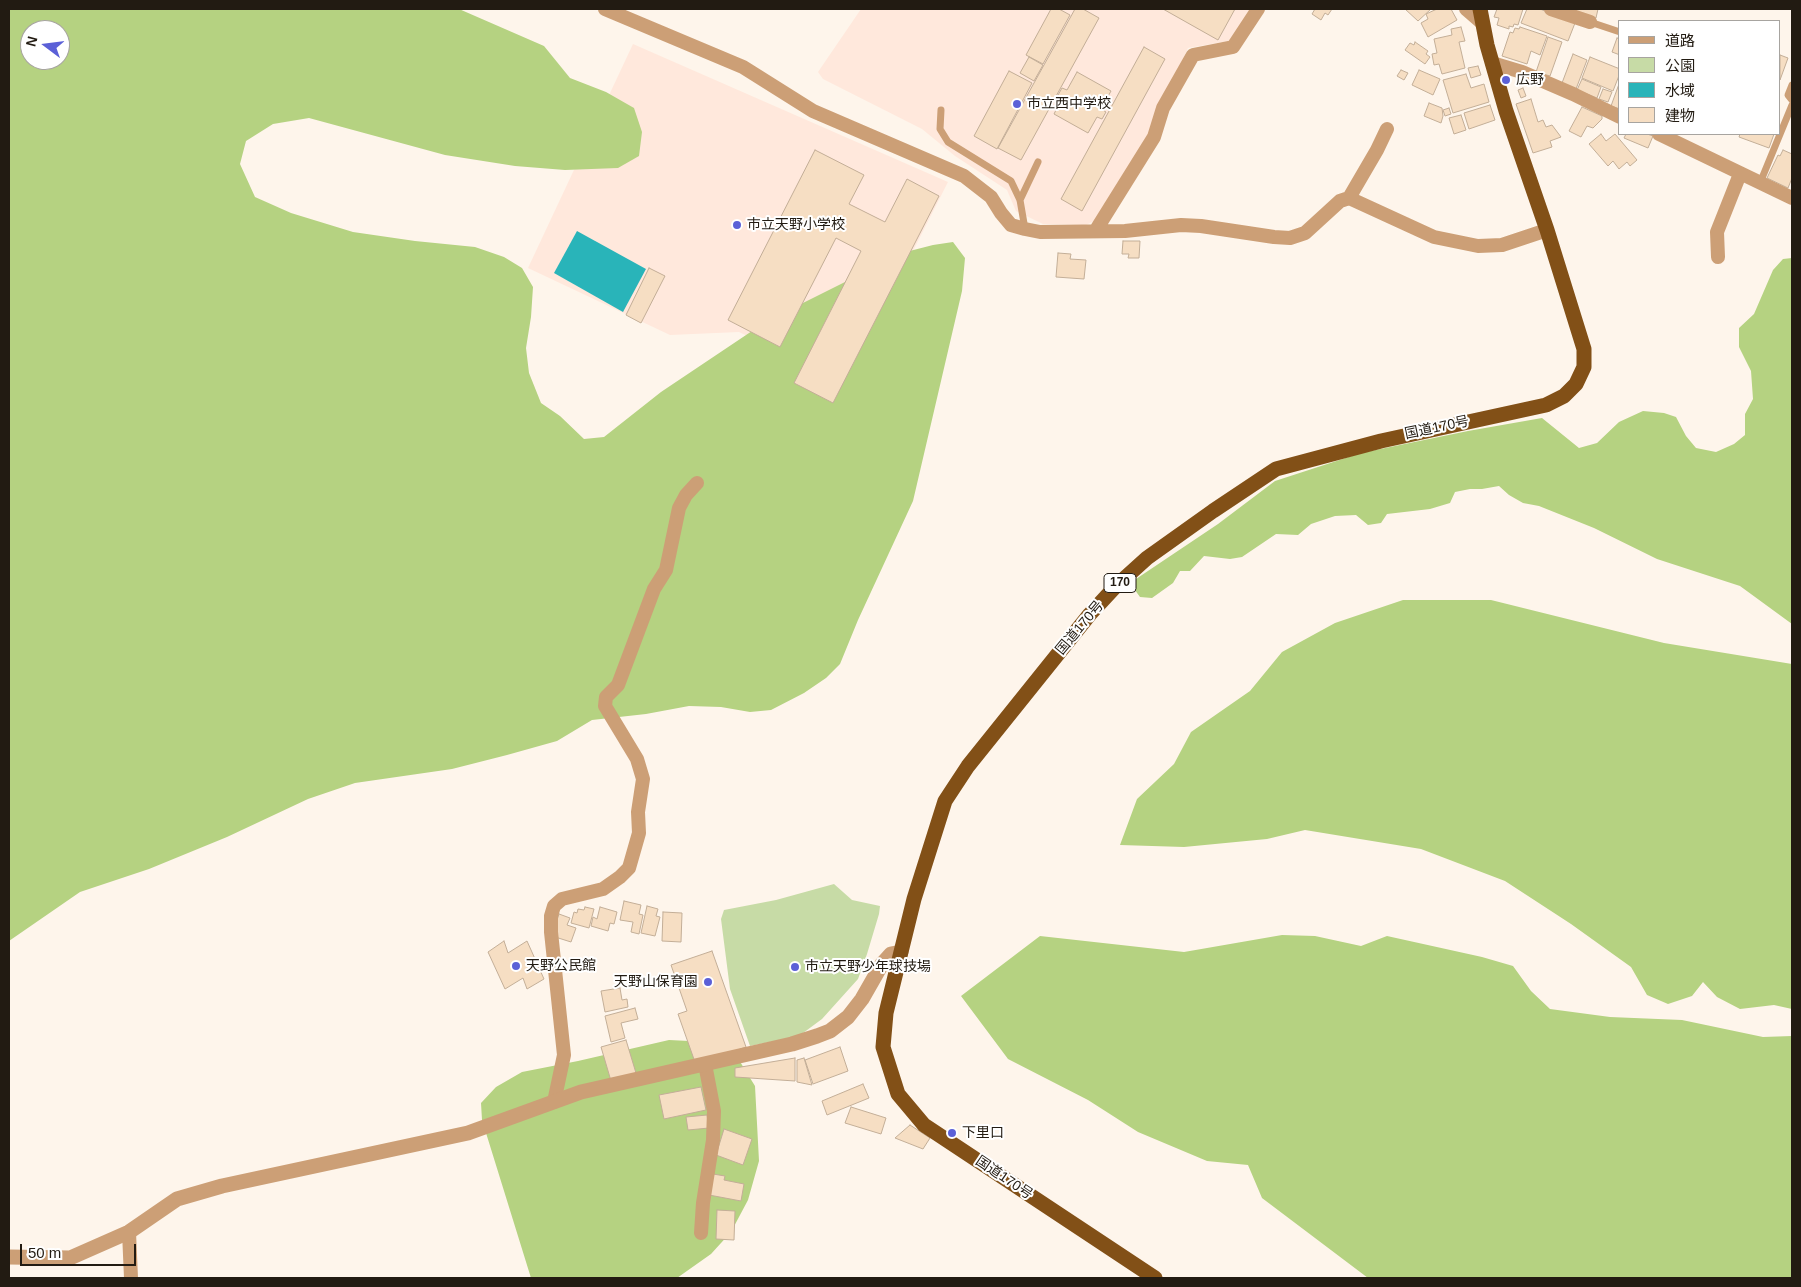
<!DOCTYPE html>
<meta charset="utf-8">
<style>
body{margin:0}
#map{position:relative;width:1801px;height:1287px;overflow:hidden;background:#fef5eb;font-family:Arial,"Noto Sans JP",sans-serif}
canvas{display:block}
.frame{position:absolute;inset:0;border:10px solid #221b12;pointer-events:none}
.legend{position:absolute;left:1618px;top:20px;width:162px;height:115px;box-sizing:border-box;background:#fff;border:1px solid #a7a4a0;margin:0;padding:6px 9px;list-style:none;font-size:15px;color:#221b12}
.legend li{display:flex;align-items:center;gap:10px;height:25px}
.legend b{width:25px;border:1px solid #a7a4a0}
.north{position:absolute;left:20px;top:20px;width:50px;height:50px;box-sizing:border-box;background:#fff;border:1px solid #a7a4a0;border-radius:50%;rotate:285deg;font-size:14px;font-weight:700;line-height:20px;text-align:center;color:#221b12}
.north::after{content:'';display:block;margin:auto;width:18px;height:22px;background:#5b60d7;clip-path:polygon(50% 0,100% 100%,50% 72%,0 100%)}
.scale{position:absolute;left:20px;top:1244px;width:116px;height:22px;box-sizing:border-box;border:2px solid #221b12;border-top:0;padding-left:6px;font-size:15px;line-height:18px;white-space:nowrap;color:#221b12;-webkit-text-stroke:4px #fff;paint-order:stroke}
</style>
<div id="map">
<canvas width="1801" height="1287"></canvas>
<div class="frame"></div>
<ul class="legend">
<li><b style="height:6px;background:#cc9f76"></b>道路</li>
<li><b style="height:14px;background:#c7dba6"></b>公園</li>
<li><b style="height:14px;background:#29b4b9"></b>水域</li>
<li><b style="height:14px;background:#f6dec3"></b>建物</li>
</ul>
<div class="north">N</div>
<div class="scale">50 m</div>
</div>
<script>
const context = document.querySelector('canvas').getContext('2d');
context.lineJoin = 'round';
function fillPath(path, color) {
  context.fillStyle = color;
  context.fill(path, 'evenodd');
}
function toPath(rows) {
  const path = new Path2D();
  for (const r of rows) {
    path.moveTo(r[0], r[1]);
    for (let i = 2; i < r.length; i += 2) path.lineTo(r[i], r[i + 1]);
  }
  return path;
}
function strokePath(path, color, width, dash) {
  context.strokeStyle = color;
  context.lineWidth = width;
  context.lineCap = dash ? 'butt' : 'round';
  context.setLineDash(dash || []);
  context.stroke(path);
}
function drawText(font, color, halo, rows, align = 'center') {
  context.font = font + ' Arial,"Noto Sans JP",sans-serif';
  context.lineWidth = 4;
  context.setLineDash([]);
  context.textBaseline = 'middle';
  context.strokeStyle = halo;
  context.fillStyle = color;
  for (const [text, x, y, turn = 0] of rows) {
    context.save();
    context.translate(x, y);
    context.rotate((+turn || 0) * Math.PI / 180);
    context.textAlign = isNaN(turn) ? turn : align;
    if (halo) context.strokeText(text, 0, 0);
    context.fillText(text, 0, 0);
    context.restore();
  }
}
fillPath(toPath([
 [861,9,1252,9,1229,41,1188,48,1146,142,1098,219,1086,225,1043,224,1016,211,1007,190,955,156,922,129,823,79,818,72],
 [633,44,948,182,846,383,739,332,670,335,528,268]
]), '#ffe8dc');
fillPath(toPath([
 [834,884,852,900,880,906,879,914,867,954,858,979,822,1019,799,1036,750,1046,730,989,721,919,724,910,776,900]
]), '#c7dba6');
fillPath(toPath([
 [9,9,459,9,544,46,570,78,606,92,634,108,642,132,639,156,618,168,565,170,515,166,445,155,309,118,273,124,246,141,240,164,255,197,291,213,353,232,415,241,475,247,504,257,522,268,533,287,531,317,526,348,529,373,541,403,560,416,584,439,604,437,661,392,758,327,803,303,859,275,898,254,933,245,953,242,965,258,962,291,913,501,858,620,840,664,826,678,804,693,771,710,750,712,721,707,689,706,646,714,592,720,557,741,507,755,452,769,355,783,308,799,227,837,149,869,80,892,9,941],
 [30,30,60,30,60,60,30,60],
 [1792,258,1792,624,1740,586,1657,559,1594,528,1539,506,1523,503,1509,495,1499,486,1482,489,1470,489,1455,492,1450,503,1430,509,1387,514,1381,523,1368,525,1356,515,1335,516,1311,524,1298,535,1276,534,1242,557,1230,559,1204,556,1190,571,1180,571,1173,583,1152,598,1140,597,1132,586,1136,579,1218,524,1275,481,1361,453,1468,431,1542,418,1579,448,1597,443,1619,422,1643,411,1664,413,1676,417,1686,436,1696,448,1716,452,1734,444,1745,435,1745,414,1753,399,1751,371,1739,347,1739,328,1754,314,1773,270,1783,259],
 [1403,600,1491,600,1664,643,1792,664,1792,1009,1774,1005,1740,1009,1717,997,1703,982,1692,996,1668,1004,1647,995,1631,967,1571,924,1505,881,1421,849,1305,830,1267,839,1184,847,1120,845,1137,799,1174,764,1191,732,1250,691,1282,652,1335,623],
 [1282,935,1315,936,1361,946,1387,936,1482,957,1513,966,1531,991,1550,1009,1610,1017,1682,1020,1763,1037,1792,1036,1792,1278,1368,1278,1262,1198,1248,1165,1207,1161,1138,1132,1088,1100,1008,1059,961,996,1040,936,1184,952],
 [669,1040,709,1042,734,1052,755,1086,759,1161,748,1200,731,1232,711,1254,677,1278,531,1278,482,1120,481,1103,496,1087,522,1072,578,1061]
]), '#b5d281');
fillPath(toPath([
 [577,231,646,269,623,312,554,273]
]), '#29b4b9');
const building = toPath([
 [1051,9,1059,9,1070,15,1043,64,1026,55,1051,9],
 [1075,9,1083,9,1099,18,1021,160,998,148,1075,9],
 [1163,9,1235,9,1218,40,1163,9],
 [1315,9,1332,9,1328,15,1325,13,1321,20,1312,14,1315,9],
 [1405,9,1431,9,1418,21,1405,9],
 [1437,9,1451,9,1457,20,1428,37,1421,23,1428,19,1426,14,1437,9],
 [1497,9,1523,9,1518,25,1514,24,1513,27,1509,26,1509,29,1497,25,1499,18,1494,17,1497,9],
 [1527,9,1540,9,1575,23,1568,41,1521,23,1527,9],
 [1575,9,1598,9,1596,18,1574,11,1575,9],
 [1461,27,1465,41,1459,42,1465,68,1442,74,1439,64,1434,65,1432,54,1437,53,1434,39,1452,35,1451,29,1461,27],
 [1520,27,1547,36,1540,55,1531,51,1527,64,1502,56,1510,32,1513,33,1515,28,1519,29,1520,27],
 [1548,37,1562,42,1550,76,1536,72,1548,37],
 [1617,38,1620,39,1620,55,1612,52,1617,38],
 [1415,42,1428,51,1426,54,1430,57,1425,64,1405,50,1410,43,1414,45,1415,42],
 [1144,47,1165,59,1082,211,1061,199,1144,47],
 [1573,54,1587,60,1576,89,1562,83,1573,54],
 [1780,55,1788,58,1780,80,1780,55],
 [1029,57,1043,65,1034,81,1020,73,1029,57],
 [1590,57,1620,69,1620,73,1613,91,1582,78,1590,57],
 [1478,66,1481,75,1471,78,1468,68,1478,66],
 [1401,70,1408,73,1404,80,1397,76,1401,70],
 [1419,70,1440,79,1433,95,1412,85,1419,70],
 [1009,71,1032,83,997,149,974,136,1009,71],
 [1077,72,1111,91,1101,109,1106,112,1102,119,1097,117,1088,133,1054,114,1062,98,1058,95,1062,88,1067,90,1077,72],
 [1466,74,1471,88,1484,84,1489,102,1453,113,1443,80,1466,74],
 [1582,79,1601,87,1597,98,1577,90,1582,79],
 [1619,84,1620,85,1620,109,1611,106,1619,84],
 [1523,88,1526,96,1521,98,1518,90,1523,88],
 [1603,89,1612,92,1608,102,1599,99,1603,89],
 [1531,99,1538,122,1543,120,1546,127,1552,125,1561,137,1550,141,1552,147,1533,153,1516,104,1531,99],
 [1429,103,1442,108,1443,116,1441,123,1424,116,1429,103],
 [1490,105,1495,120,1469,129,1464,113,1490,105],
 [1582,107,1602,116,1602,119,1593,128,1587,126,1581,137,1569,131,1582,107],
 [1449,108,1451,114,1445,116,1443,110,1449,108],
 [1461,115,1466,130,1454,134,1449,118,1461,115],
 [1601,134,1606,141,1615,134,1637,160,1630,166,1627,162,1619,169,1613,161,1608,166,1589,144,1601,134],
 [1626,134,1647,134,1653,136,1648,148,1624,138,1626,134],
 [1740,134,1774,134,1769,148,1739,137,1740,134],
 [815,150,864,175,849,204,885,222,907,179,939,196,833,403,794,383,861,251,836,238,780,347,728,320,815,150],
 [1783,150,1792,154,1792,178,1788,188,1767,178,1778,155,1780,156,1783,150],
 [1123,241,1140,241,1139,258,1128,258,1129,254,1122,254,1123,241],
 [1058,253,1071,254,1070,259,1086,260,1084,279,1056,277,1058,253],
 [649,268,665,276,641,323,626,315,649,268],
 [624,901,641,905,639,914,643,915,639,934,631,932,633,922,620,920,624,901],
 [647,906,658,909,656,916,660,917,655,936,641,933,647,906],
 [585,907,594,909,589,928,571,923,574,912,577,913,578,909,584,910,585,907],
 [600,907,617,912,614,924,610,923,608,931,591,926,593,917,597,919,600,907],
 [663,912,682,913,681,942,662,941,663,912],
 [559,914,570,918,567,925,576,928,571,942,552,936,559,914],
 [504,941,508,953,527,941,544,979,527,989,523,978,505,989,488,952,504,941],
 [712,951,746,1047,696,1065,678,1014,687,1011,671,965,712,951],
 [620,988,622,1000,627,999,628,1007,605,1012,601,991,620,988],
 [635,1008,638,1019,621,1023,625,1038,611,1042,605,1016,635,1008],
 [626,1040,636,1073,611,1081,601,1047,626,1040],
 [840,1047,848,1071,813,1084,805,1060,840,1047],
 [795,1058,795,1081,735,1077,735,1068,795,1058],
 [804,1058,812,1085,797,1082,797,1060,804,1058],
 [863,1084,869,1098,827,1115,822,1101,863,1084],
 [701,1087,706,1110,664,1119,659,1095,701,1087],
 [851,1107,886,1118,881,1134,845,1123,851,1107],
 [707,1115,709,1128,688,1130,686,1117,707,1115],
 [910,1125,930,1138,923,1149,895,1138,910,1125],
 [724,1129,752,1139,743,1165,716,1155,724,1129],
 [713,1174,725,1176,724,1180,744,1184,741,1201,709,1195,713,1174],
 [717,1210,735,1211,734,1240,716,1239,717,1210]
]);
fillPath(building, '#f6dec3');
strokePath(building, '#c3ae97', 1);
strokePath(toPath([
 [1590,22,1620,32],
 [1792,85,1788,95,1792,100],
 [941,110,940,129,948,142,1011,181,1020,200,1025,229],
 [1760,183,1792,105],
 [1020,200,1038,162]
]), '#cc9f76', 7);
strokePath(toPath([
 [605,9,743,67,813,111,964,176,991,197,1001,213,1011,225,1025,229,1040,232,1125,231,1181,225,1201,226,1274,237,1290,238,1305,233,1340,201,1349,198,1434,237,1478,246,1502,245,1547,230],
 [1466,9,1481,22],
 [1551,9,1590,22],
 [1492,63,1522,72,1573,94,1620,117],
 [1659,134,1792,198],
 [1349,198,1377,150,1387,129],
 [1096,230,1154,137,1163,108,1193,55,1233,47,1258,9],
 [1718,257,1717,232,1740,174],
 [554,1102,564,1055,551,932,551,916,554,906,562,899,603,889,620,877,629,868,639,833,638,812,643,779,637,759,605,706,606,697,618,685,654,589,666,570,679,508,686,495,697,483],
 [129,1232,131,1278],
 [701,1233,703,1203,713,1140,714,1111,705,1064]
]), '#cc9f76', 14);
strokePath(toPath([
 [9,1257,70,1258,129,1232,177,1199,222,1186,468,1133,581,1092,792,1044,817,1036,830,1031,848,1017,862,999,882,964,891,954,901,952]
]), '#cc9f76', 15);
strokePath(toPath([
 [1155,1278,924,1125,898,1094,883,1047,886,1013,914,899,945,801,968,766,1090,614,1116,586,1147,558,1213,511,1276,469,1381,441,1546,405,1564,396,1576,384,1584,367,1584,349,1547,230,1506,111,1487,45,1480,9]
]), '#825017', 15);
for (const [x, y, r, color] of [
 [1506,80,5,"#5b60d7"],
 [1017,104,5,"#5b60d7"],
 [737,225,5,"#5b60d7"],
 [516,966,5,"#5b60d7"],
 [795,967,5,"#5b60d7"],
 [708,982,5,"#5b60d7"],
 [952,1133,5,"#5b60d7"]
]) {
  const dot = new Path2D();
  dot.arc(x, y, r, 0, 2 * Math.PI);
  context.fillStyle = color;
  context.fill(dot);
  strokePath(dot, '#fff', 2);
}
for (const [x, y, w] of [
 [1120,583,32]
]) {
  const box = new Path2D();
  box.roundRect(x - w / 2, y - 9.5, w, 19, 4);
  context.fillStyle = '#fff';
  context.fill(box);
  strokePath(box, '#221b12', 1);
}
drawText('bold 12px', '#221b12', null, [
 ["170",1120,583]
]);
drawText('14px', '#221b12', '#fff', [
 ["広野",1516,80],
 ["市立西中学校",1027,104],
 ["市立天野小学校",747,225],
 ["天野公民館",526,966],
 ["市立天野少年球技場",805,967],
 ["天野山保育園",698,982,"right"],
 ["下里口",962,1133]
], 'left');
drawText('14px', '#221b12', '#fff', [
 ["国道170号",1437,428,-12],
 ["国道170号",1080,628,-50],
 ["国道170号",1004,1178,34]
]);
</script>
